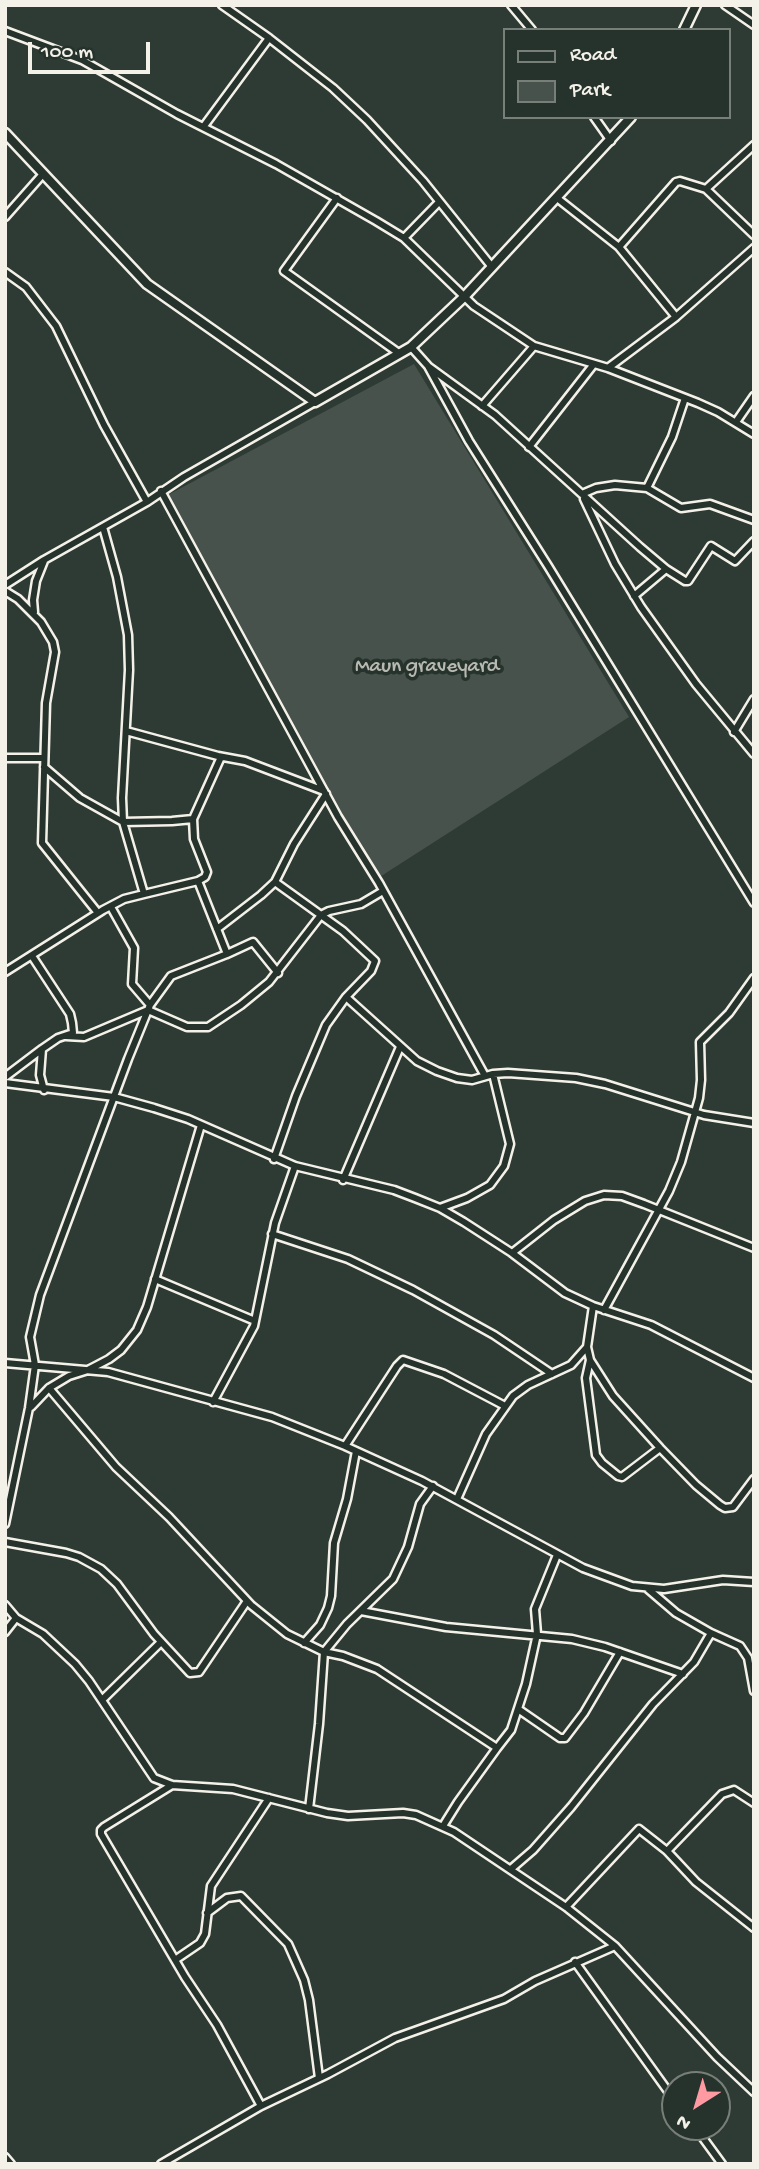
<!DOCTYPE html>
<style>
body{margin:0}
#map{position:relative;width:759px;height:2169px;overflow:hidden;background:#2e3b34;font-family:"Gochi Hand",sans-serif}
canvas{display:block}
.frame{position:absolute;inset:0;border:7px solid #f4f1e8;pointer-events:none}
.legend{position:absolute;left:503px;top:28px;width:228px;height:91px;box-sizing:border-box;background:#26332d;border:2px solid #787f78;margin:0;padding:9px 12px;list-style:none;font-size:21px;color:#f4f1e8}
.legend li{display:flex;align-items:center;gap:14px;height:35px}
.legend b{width:35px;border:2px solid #787f78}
.north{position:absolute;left:661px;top:2071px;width:70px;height:70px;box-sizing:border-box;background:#26332d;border:2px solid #787f78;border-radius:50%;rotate:217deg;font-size:19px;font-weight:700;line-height:28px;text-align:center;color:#f4f1e8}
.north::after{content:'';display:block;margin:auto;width:24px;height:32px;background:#ff9aa2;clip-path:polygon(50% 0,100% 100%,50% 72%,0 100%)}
.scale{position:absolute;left:28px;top:42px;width:122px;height:32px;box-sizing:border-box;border:4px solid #f4f1e8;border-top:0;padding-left:9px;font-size:21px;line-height:24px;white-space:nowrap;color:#f4f1e8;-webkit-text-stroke:5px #26332d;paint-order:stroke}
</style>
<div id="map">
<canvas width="759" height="2169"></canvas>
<div class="frame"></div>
<ul class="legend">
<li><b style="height:9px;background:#26332d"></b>Road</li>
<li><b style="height:19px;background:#48524c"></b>Park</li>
</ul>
<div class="north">N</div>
<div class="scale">100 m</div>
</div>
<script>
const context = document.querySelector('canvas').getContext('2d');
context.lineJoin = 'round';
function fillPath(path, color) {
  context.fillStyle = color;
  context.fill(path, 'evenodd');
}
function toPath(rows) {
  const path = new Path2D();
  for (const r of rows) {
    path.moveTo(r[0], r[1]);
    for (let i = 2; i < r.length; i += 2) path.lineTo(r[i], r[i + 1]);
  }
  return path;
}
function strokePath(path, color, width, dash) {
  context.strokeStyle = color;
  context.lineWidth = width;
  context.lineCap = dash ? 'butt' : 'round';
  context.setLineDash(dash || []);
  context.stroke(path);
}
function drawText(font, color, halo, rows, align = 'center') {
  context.font = font + ' "Gochi Hand",sans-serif';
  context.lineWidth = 7;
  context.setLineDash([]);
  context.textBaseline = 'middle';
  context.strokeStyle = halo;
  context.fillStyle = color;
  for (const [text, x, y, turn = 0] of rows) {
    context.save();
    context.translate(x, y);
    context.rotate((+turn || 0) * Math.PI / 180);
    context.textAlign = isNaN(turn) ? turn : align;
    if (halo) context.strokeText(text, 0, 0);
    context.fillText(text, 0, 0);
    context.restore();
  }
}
fillPath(toPath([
 [414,364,629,717,375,880,166,496]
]), '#48524c');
const minor = toPath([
 [222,5,269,38,333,88,367,120,423,181,492,267],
 [511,5,532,30],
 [725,5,754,25],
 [5,31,82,60,177,114,276,164,376,221,404,238,474,306,534,346,608,368,698,403,718,412,754,434],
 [594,117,611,141],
 [204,126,269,38],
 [706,189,754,145],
 [337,198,284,271,400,354],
 [557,198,619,247,676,317],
 [5,217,43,174],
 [404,238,439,202],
 [619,247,676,182,680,181,706,189,754,235],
 [5,272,26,287,56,326,104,425,147,502],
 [411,347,428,366,469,441,548,566,754,903],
 [429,367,495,415,640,547,666,569,685,581,688,581,711,546,735,561,754,541],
 [608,368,676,317,754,248],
 [482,406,534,346],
 [736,422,754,396],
 [529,447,594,364],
 [647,488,681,508,710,504,754,520],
 [161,491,338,817,379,883,485,1076],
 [582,494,596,488,615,485,647,488,672,437,685,398],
 [584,499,615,564,641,607,696,684,754,754],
 [5,585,44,560,147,502,184,477,315,402],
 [5,591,18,599,41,622,53,642,55,652,46,703,42,843,98,913],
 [634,596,666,569],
 [34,612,33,600,36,581,44,561],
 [126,731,218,756,245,761,324,791],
 [734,732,754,699],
 [5,758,43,758],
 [44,767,80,798,123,822,172,821,193,819,221,757],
 [275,882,294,844,326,794],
 [144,894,198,881],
 [217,929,261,895,275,882,343,931,375,961,371,971,346,997,326,1025,296,1096,274,1159],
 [227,954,253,942,278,973],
 [32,956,70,1014,72,1023,73,1033,58,1038,42,1049,40,1075,44,1090],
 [5,972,103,910,124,899,144,894,123,822,122,798,129,670,128,635,117,577,103,527],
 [346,997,417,1061,437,1071,457,1078,472,1080,493,1074,508,1073,576,1078,605,1084,704,1115,754,1123],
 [150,1005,171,976,227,954,198,881,205,877,207,872,194,839,193,819],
 [66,1036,84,1037,148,1010,187,1027,208,1027,241,1005,269,982,321,915,329,911,361,904,383,891],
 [5,1077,42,1049],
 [5,1083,114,1097,154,1108,188,1119,295,1166,394,1190,415,1198,440,1208,464,1222,512,1253,565,1293,593,1306,651,1325,754,1378],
 [343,1180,400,1047],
 [440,1208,467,1198,490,1185,504,1166,510,1144,493,1074],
 [272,1234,348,1259,413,1290,494,1335,552,1374],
 [512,1253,554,1220,585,1201,604,1195,622,1196,644,1204,754,1248],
 [155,1279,255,1321],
 [604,1310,669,1191,681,1162,699,1098,701,1080,700,1042,729,1013,754,978],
 [587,1347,590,1360,613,1396,660,1448,696,1485,720,1505,725,1508,733,1507,754,1479],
 [590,1360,586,1378,596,1455,602,1463,618,1476,622,1477,660,1448],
 [5,1363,108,1372,272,1417,345,1446,422,1481,583,1568,632,1586,664,1589,723,1580,754,1582],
 [49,1388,69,1376,88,1370,109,1359,121,1350,137,1330,147,1307,201,1125],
 [213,1402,254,1326,275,1223,295,1166],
 [31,1407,49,1388,116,1467,169,1517,251,1605,287,1634,324,1652,319,1724,309,1809],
 [345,1446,397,1366,403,1360,444,1374,505,1406],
 [433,1486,420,1504,408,1547,393,1579,347,1624,324,1652,343,1656,377,1669,497,1748,511,1730,526,1684,537,1634,535,1609,557,1555],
 [457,1499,486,1434,513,1396,528,1385,571,1365,587,1347,593,1306],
 [5,1524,29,1408,35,1365,30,1337,40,1295,128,1059,150,1005,132,984,134,948,111,907],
 [5,1542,66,1553,79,1557,101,1569,117,1584,154,1634,190,1673,199,1672,247,1601],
 [648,1589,676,1613,711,1633,740,1646,748,1658,754,1691],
 [5,1605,16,1618,43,1634,75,1664,89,1681,154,1778,172,1785,233,1789,327,1813,348,1816,403,1813,416,1815,454,1832,566,1907,615,1946,717,2057,754,2092],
 [361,1611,446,1627,572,1639,605,1647,683,1674],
 [5,1632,16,1618],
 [304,1643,320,1625,328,1608,331,1596,334,1543,347,1499,356,1451],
 [102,1700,161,1642],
 [518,1709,560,1738,565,1738,584,1713,620,1652],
 [172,1785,104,1827,101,1830,101,1834,185,1977,217,2025,261,2106],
 [443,1826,458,1802,497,1748],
 [667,1851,722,1794,734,1790,754,1803],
 [511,1869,533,1850,571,1807,653,1704,694,1662,711,1633],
 [566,1907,639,1829,667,1851,696,1882,754,1928],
 [207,1913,227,1898,241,1896,288,1944,304,1980,309,2000,319,2078],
 [175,1960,200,1943,205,1934,211,1886,269,1798],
 [575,1962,675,2101],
 [695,2127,722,2164],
 [5,2157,11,2164],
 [161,2164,261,2106,328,2074,395,2038,504,1999,535,1981,615,1946]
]);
const tertiary = toPath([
 [684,30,696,5],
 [5,133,147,284,315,402,411,347,464,297,631,117]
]);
strokePath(minor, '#f4f1e8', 11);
strokePath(tertiary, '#f4f1e8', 13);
strokePath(minor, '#26332d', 6);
strokePath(tertiary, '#26332d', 8);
drawText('21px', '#b8b9b1', '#26332d', [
 ["Maun graveyard",427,668]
]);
</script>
